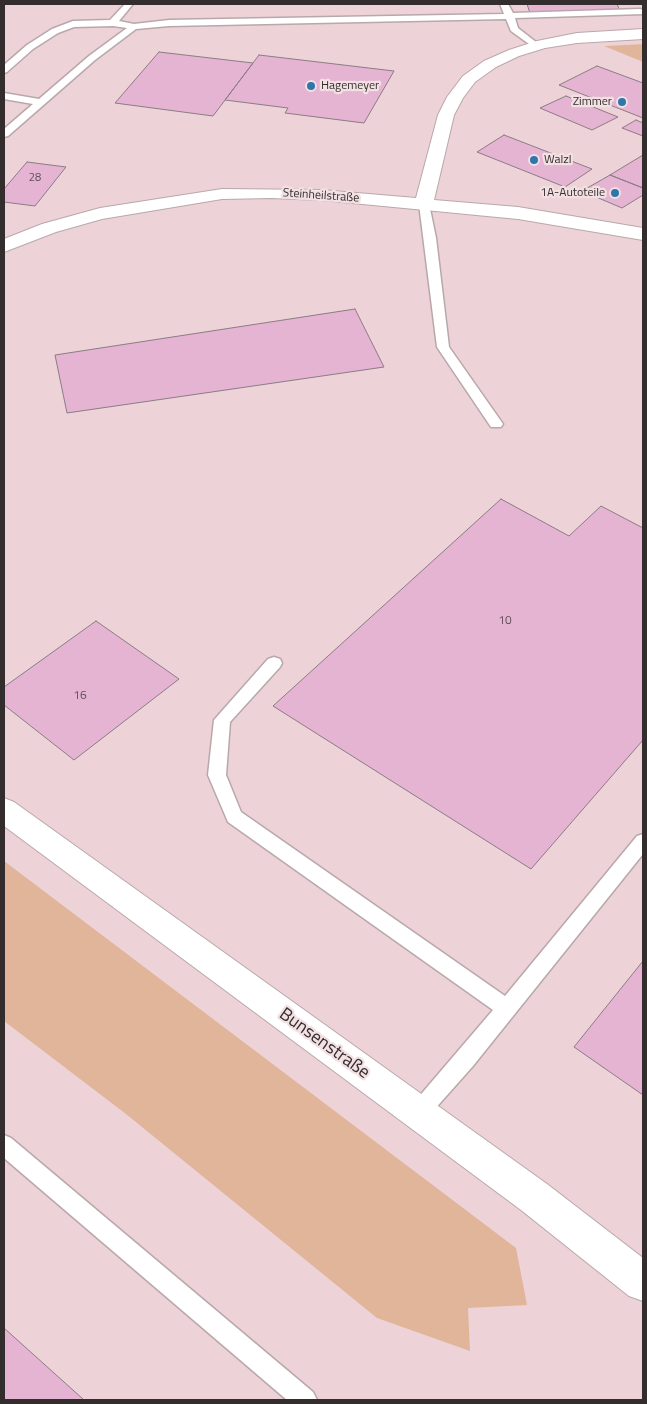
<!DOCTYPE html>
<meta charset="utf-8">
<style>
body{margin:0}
#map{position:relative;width:647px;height:1404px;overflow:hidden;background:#f2e0e3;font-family:"Titillium Web",sans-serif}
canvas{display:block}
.frame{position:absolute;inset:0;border:5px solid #342d2e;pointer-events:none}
</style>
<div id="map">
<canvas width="647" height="1404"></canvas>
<div class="frame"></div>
</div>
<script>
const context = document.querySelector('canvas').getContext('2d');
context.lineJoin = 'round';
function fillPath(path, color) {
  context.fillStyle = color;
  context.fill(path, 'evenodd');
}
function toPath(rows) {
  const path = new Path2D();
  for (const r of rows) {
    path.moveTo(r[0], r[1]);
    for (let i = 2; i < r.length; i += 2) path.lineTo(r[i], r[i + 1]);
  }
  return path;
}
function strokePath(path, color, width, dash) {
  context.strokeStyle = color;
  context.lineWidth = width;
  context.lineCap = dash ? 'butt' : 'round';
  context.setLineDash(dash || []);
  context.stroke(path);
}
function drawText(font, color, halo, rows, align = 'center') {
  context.font = font + ' "Titillium Web",sans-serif';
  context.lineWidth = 4.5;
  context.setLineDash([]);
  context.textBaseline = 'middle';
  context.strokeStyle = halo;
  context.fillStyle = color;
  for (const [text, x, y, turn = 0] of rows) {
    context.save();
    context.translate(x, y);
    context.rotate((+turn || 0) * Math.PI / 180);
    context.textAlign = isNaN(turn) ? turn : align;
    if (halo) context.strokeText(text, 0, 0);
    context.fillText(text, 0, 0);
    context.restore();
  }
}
fillPath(toPath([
 [4,4,643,4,643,44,605,46,643,62,643,1400,4,1400]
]), '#edd2d7');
fillPath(toPath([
 [643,44,643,62,604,46],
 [4,861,516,1248,527,1305,468,1308,470,1351,377,1318,126,1114,4,1021]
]), '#e0b59a');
const building = toPath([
 [527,4,617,4,620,11,530,13,527,4],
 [159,52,253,63,213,116,115,103,159,52],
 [259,55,394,71,364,123,285,113,288,108,225,100,259,55],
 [597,66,643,83,643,118,559,85,597,66],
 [566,96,618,117,592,130,540,108,566,96],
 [636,120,643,123,643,136,622,128,636,120],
 [504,135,592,169,565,187,477,152,504,135],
 [643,155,643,188,610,175,643,155],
 [27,162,66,167,35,206,4,202,4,189,27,162],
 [610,175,643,188,643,195,622,208,582,191,610,175],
 [355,309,384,367,67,413,55,355,355,309],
 [501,499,569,536,601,506,643,528,643,740,531,869,273,706,501,499],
 [96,621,179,679,74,760,4,705,4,687,96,621],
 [643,961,643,1095,574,1047,643,961],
 [4,1328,84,1400,4,1400,4,1328]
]);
fillPath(building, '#e5b4d2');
strokePath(building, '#8b7d85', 1);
const lane = toPath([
 [125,4,133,4,119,21,134,24,169,20,504,14,500,4,508,4,513,13,640,9,643,10,643,14,515,18,518,28,541,46,536,49,511,31,506,19,169,26,136,29,95,60,8,136,4,137,4,129,33,104,4,99,4,93,39,99,89,56,127,28,113,26,74,27,58,33,33,49,7,72,4,73,4,65,27,45,52,29,73,21,110,20,125,4],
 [424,201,429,204,436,238,449,347,503,424,501,427,491,427,437,347,419,204,424,201],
 [274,657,280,659,282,663,280,667,230,722,226,775,241,812,505,996,637,836,643,834,643,854,473,1066,425,1120,418,1123,411,1120,408,1113,411,1106,493,1010,228,822,208,775,214,720,268,659,274,657],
 [4,1135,11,1138,313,1392,317,1400,287,1400,4,1158,4,1135]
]);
const street = toPath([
 [643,29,643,39,577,43,545,48,519,56,496,67,475,82,463,98,454,115,434,200,518,207,643,228,643,240,518,219,321,200,271,198,222,199,102,219,56,232,4,252,4,239,42,224,100,208,222,189,321,190,416,198,438,115,447,97,463,76,484,61,509,50,537,41,577,33,643,29],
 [4,798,14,802,547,1184,643,1258,643,1301,629,1296,521,1210,4,826,4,798]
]);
strokePath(lane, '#b9a8ab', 3);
strokePath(street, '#b9a8ab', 2);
fillPath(lane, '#fff');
fillPath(street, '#fff');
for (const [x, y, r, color] of [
 [311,86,5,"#2f77ab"],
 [622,102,5,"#2f77ab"],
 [534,160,5,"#2f77ab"],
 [615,193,5,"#2f77ab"]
]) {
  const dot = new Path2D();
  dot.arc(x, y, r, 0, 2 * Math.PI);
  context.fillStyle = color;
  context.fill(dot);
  strokePath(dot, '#f2e0e3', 2);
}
drawText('11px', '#604f57', null, [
 ["28",35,178]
]);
drawText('12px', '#342d2e', '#f2e0e3', [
 ["Hagemeyer",321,86],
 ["Zimmer",612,102,"right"],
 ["Walzl",544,160],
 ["1A-Autoteile",605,193,"right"]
], 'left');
drawText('12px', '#342d2e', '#f2e0e3', [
 ["Steinheilstraße",321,196,4]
]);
drawText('12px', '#604f57', null, [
 ["10",505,621],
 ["16",80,696]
]);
drawText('18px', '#342d2e', '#f2e0e3', [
 ["Bunsenstraße",324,1044,36]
]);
</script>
